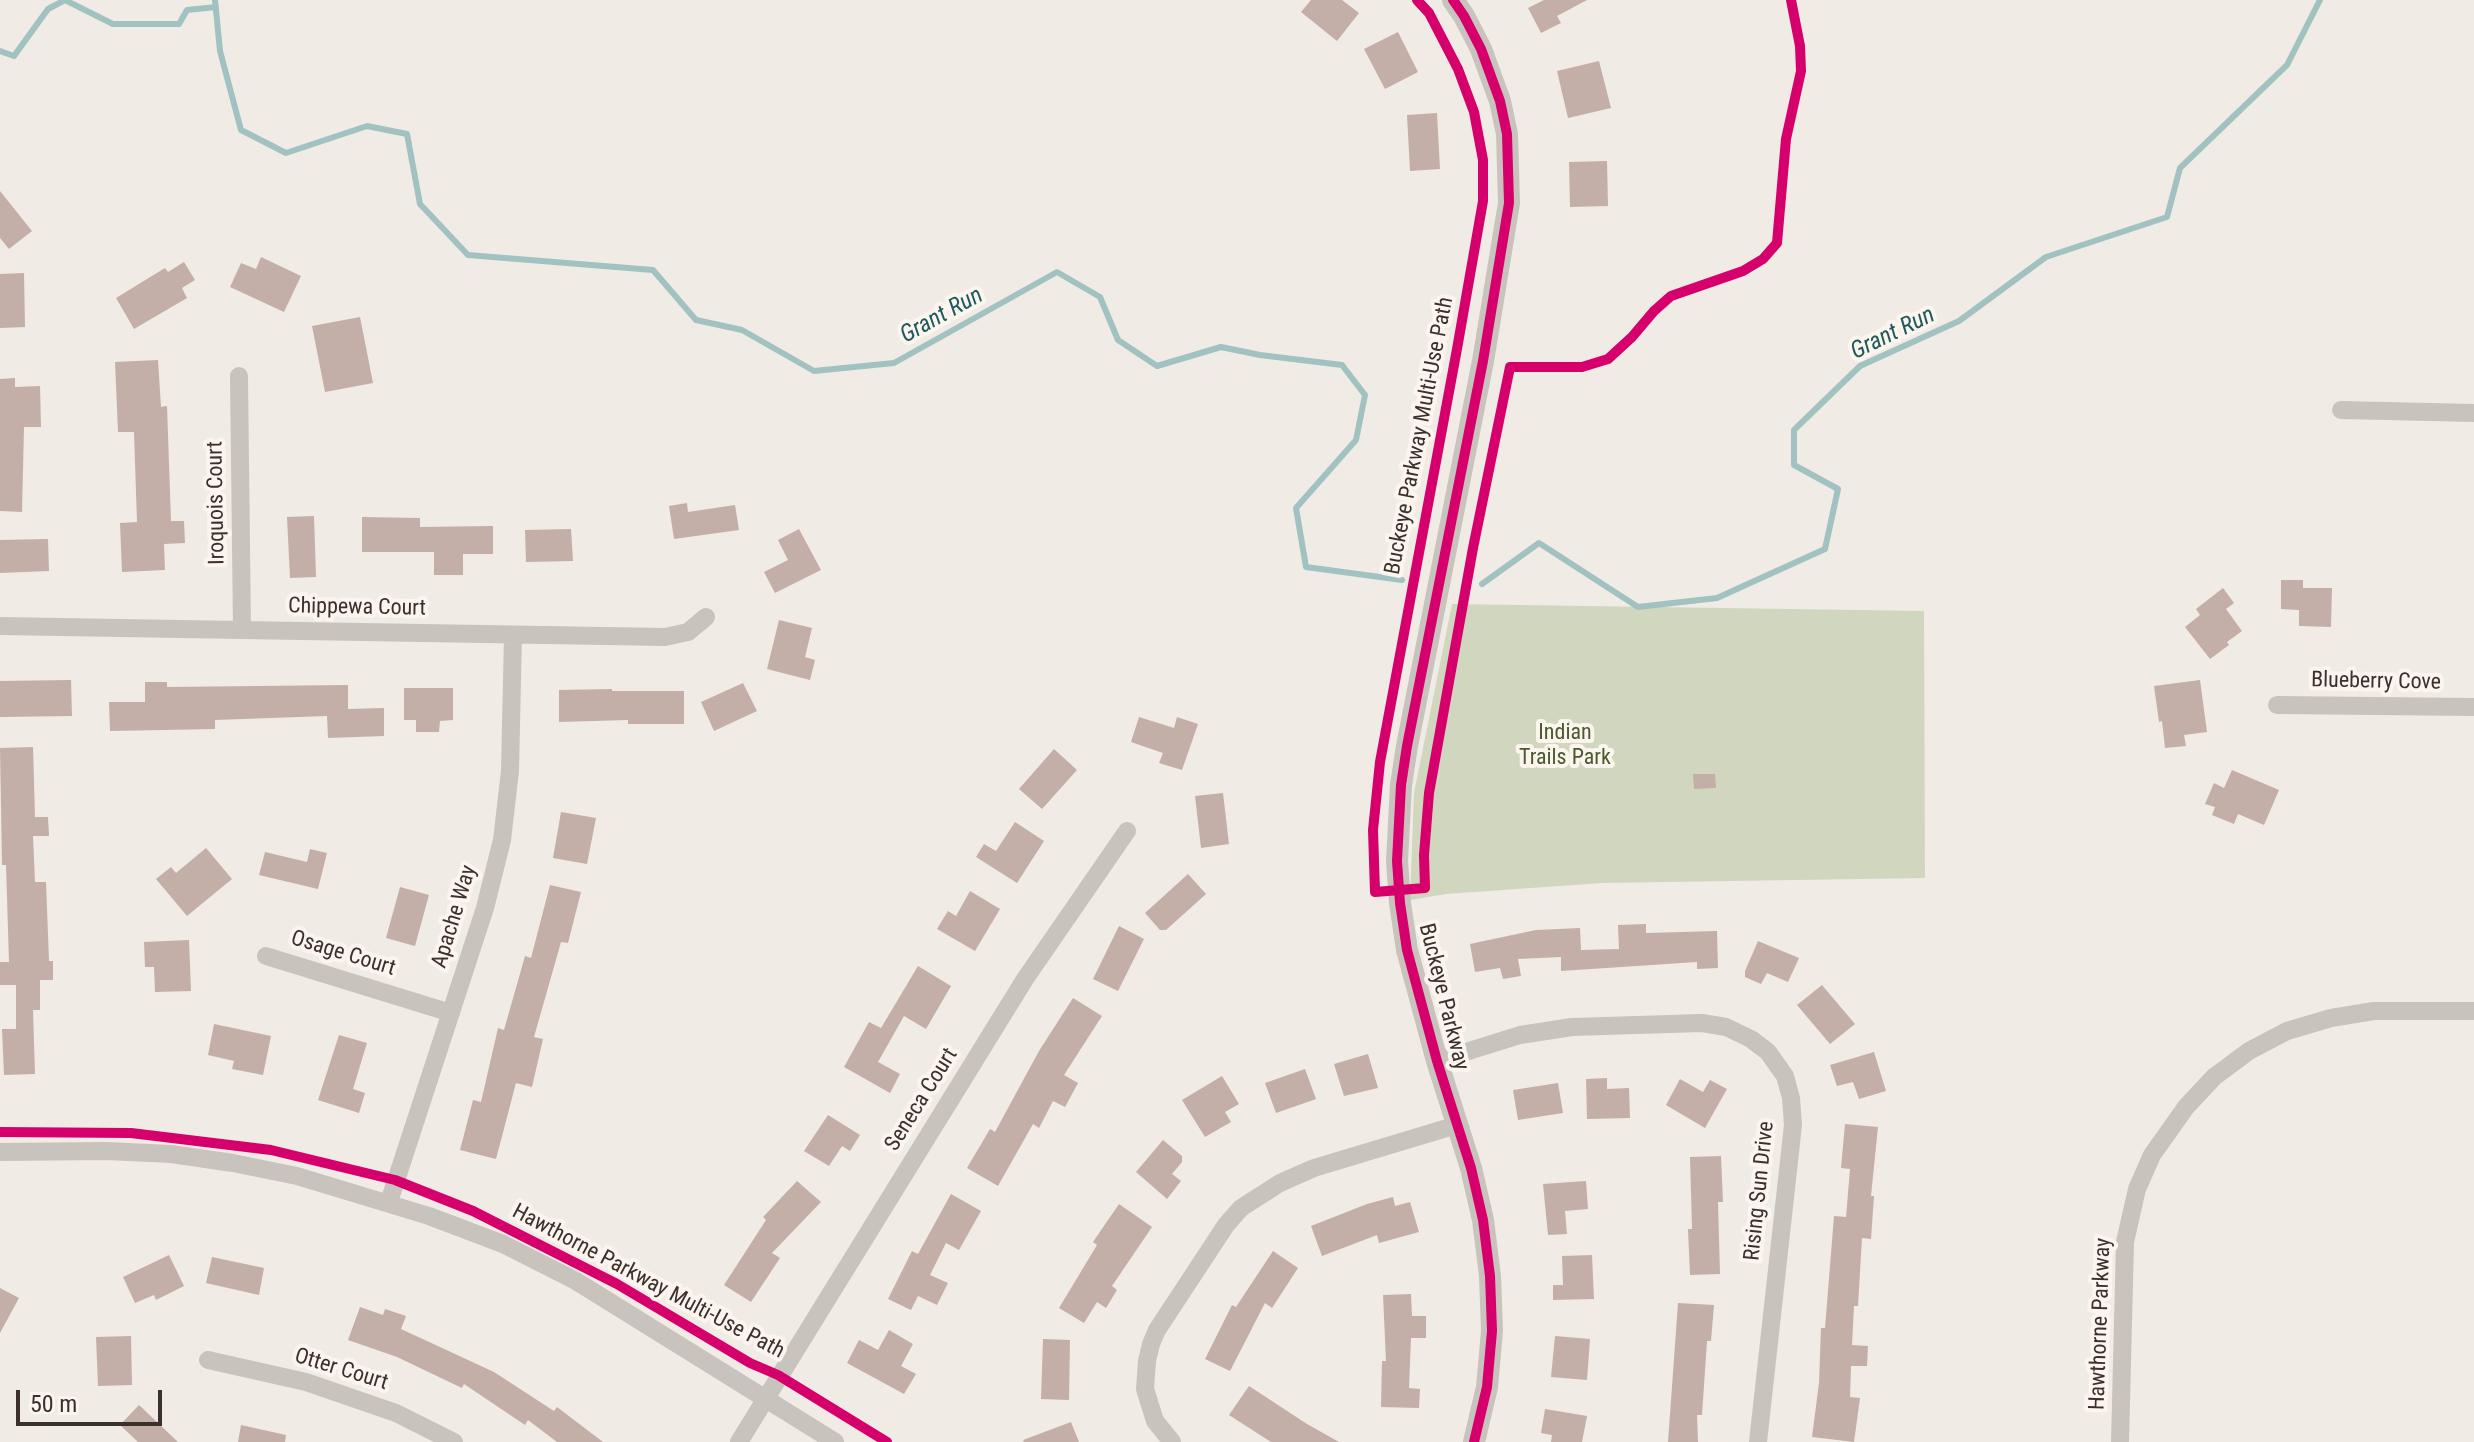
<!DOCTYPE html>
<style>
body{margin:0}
#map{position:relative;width:2474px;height:1442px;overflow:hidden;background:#f0ebe5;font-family:"Roboto Condensed",sans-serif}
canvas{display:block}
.scale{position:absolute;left:16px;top:1390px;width:146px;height:36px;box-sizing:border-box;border:4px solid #3b302b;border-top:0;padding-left:10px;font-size:24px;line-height:28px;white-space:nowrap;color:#3b302b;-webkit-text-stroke:6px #fbf5ee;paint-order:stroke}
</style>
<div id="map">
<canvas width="2474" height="1442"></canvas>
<div class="scale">50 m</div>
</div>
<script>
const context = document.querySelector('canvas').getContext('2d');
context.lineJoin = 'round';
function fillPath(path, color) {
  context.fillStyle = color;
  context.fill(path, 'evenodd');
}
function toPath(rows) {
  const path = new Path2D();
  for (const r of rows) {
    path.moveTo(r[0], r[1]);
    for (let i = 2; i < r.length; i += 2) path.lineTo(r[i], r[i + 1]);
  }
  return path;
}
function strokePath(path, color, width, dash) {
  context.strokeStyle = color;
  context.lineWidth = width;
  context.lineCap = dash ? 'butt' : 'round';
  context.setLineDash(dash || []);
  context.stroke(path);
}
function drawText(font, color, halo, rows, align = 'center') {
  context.font = font + ' "Roboto Condensed",sans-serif';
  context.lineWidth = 8;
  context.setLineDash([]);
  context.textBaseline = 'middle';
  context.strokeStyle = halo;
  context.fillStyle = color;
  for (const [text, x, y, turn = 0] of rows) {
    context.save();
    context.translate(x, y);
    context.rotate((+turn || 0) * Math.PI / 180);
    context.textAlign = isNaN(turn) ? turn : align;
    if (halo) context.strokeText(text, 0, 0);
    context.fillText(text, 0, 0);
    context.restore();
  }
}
fillPath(toPath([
 [1452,604,1924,611,1925,878,1602,883,1446,894,1410,900,1414,793]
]), '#d1d6bf');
strokePath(toPath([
 [215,0,220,51,241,130,286,153,367,126,407,134,420,204,468,255,653,270,696,320,742,330,814,371,894,363,1057,272,1100,297,1118,340,1157,366,1221,347,1260,355,1342,365,1365,395,1356,440,1296,508,1306,567,1402,580],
 [0,51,14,56,48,9,65,0,113,24,179,24,187,10,216,7],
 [1482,584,1539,543,1638,607,1717,598,1825,549,1838,489,1794,465,1794,430,1860,366,1959,321,2046,257,2167,217,2180,168,2287,65,2320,0]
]), '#a1c2c1', 6);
fillPath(toPath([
 [1311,0,1342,0,1359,13,1337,41,1301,12],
 [1544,0,1587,0,1557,16,1561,23,1541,33,1528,8],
 [1398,32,1418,72,1385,89,1364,49],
 [1599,61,1611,108,1568,118,1557,71],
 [1437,113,1440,169,1410,171,1407,115],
 [1607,161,1608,206,1570,207,1569,162],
 [0,191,32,231,9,249,0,238],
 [261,257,301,276,284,312,230,287,241,263,256,269],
 [184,262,195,280,182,288,187,298,134,329,116,298,165,268,168,272],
 [24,273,25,327,0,328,0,274],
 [360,317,373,383,325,392,312,326],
 [158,360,161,407,167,406,171,521,184,521,185,543,164,544,165,570,122,572,120,523,137,522,134,432,118,432,115,362],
 [15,378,15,387,40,386,41,427,24,427,22,512,0,511,0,379],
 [687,503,688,512,735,505,739,530,674,539,669,506],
 [314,516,316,577,290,578,287,517],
 [362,517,420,518,420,527,493,526,493,554,463,554,463,575,434,575,434,552,362,552],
 [571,529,573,561,526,562,525,530],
 [799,529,821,570,775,593,764,572,788,560,778,540],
 [48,539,49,571,0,573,0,540],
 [2281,580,2303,580,2303,588,2332,588,2331,627,2299,626,2299,610,2281,609],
 [2223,588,2234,603,2226,609,2242,631,2227,642,2229,645,2210,659,2185,627,2200,615,2196,609],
 [779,620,812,628,805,657,815,660,810,680,767,669],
 [71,680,72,716,0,717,0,681],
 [2200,680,2207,732,2184,735,2186,746,2165,748,2162,721,2159,722,2154,686],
 [145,682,167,682,167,687,348,685,348,709,384,708,384,736,328,738,327,716,215,720,215,729,110,731,109,702,145,702],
 [743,683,757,711,714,731,701,702],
 [404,688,453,688,453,720,440,721,439,732,416,732,416,720,404,720],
 [612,689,612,691,684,691,684,724,628,724,628,720,559,722,559,690],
 [1139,717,1174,728,1177,717,1198,724,1182,770,1159,763,1163,753,1131,742],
 [33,747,35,817,48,817,49,836,33,836,35,882,46,882,49,961,53,961,53,980,40,980,40,1010,33,1010,35,1074,4,1075,2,1029,16,1029,16,985,0,985,0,962,9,962,6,865,2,865,0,748],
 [1054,749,1077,770,1042,809,1019,789],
 [2232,770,2279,790,2264,825,2238,814,2234,824,2212,815,2215,807,2205,804,2214,783,2224,788],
 [1693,774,1715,774,1716,788,1694,789],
 [1223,793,1229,844,1201,848,1195,796],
 [561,812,596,818,587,864,553,858],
 [1015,822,1044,841,1017,883,976,857,984,844,996,851],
 [206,848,232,879,187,916,156,879,171,867,176,873],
 [310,849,327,853,318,889,259,875,265,852,307,862],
 [1188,874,1206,894,1166,930,1160,930,1145,913],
 [550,885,581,892,568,943,561,942,534,1037,543,1039,532,1087,516,1083,496,1159,460,1150,473,1100,481,1102,498,1028,504,1030,525,956,531,958],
 [400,887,429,895,415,946,386,938],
 [970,891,1000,909,975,951,937,929,948,911,956,916],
 [1646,924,1646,933,1717,931,1718,968,1697,969,1697,962,1561,971,1561,957,1518,959,1521,976,1503,979,1500,968,1475,972,1470,944,1536,930,1580,928,1581,950,1619,949,1618,925],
 [1119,926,1144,939,1118,991,1093,979],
 [189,940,191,991,155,992,154,967,145,967,144,942],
 [1758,941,1799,958,1788,982,1767,973,1761,984,1745,977,1745,971],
 [918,966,951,986,926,1029,904,1016,878,1062,900,1074,890,1093,844,1067,869,1022,881,1028],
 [1822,985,1855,1024,1830,1044,1797,1005],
 [1073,998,1102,1016,1064,1075,1078,1083,1065,1107,1053,1101,1039,1128,1033,1124,998,1186,967,1168,990,1129,995,1132,1039,1051],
 [214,1024,271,1036,263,1075,232,1069,234,1061,208,1055],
 [339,1035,367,1043,353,1089,365,1093,359,1113,318,1100],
 [1874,1052,1886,1091,1859,1099,1853,1082,1837,1086,1830,1065],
 [1368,1054,1378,1088,1344,1096,1334,1064],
 [1305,1069,1316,1099,1276,1113,1265,1083],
 [1222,1076,1239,1104,1225,1112,1231,1122,1205,1137,1182,1100],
 [1607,1078,1607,1089,1629,1088,1630,1118,1587,1119,1586,1079],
 [1680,1079,1703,1092,1710,1080,1727,1089,1705,1128,1666,1105],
 [1558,1083,1563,1113,1518,1120,1513,1090],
 [828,1115,860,1135,850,1151,842,1146,829,1166,804,1151],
 [1845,1124,1878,1127,1871,1196,1874,1196,1871,1239,1862,1238,1858,1306,1854,1306,1852,1345,1868,1346,1867,1366,1851,1366,1850,1397,1860,1398,1854,1442,1812,1437,1819,1383,1821,1328,1825,1328,1834,1216,1846,1217,1850,1169,1841,1168],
 [1163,1140,1182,1156,1182,1162,1172,1174,1181,1181,1167,1199,1136,1172],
 [1721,1156,1723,1202,1718,1202,1720,1274,1690,1275,1688,1229,1692,1229,1690,1157],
 [797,1181,821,1202,772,1253,780,1258,751,1302,724,1285,766,1220,763,1217],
 [1586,1181,1588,1209,1565,1211,1567,1234,1548,1235,1543,1184],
 [951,1194,981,1211,959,1250,946,1243,930,1275,948,1283,937,1305,918,1296,911,1310,888,1299,912,1251,918,1254],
 [1393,1197,1395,1206,1410,1202,1419,1232,1379,1243,1377,1235,1322,1256,1311,1226,1367,1204],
 [1119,1204,1152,1227,1112,1286,1117,1290,1106,1308,1097,1302,1084,1323,1059,1308,1097,1245,1093,1242],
 [1273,1251,1298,1268,1272,1308,1265,1303,1230,1371,1205,1359,1232,1305,1236,1307],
 [169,1255,184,1286,156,1300,154,1295,135,1303,123,1277],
 [1592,1255,1594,1299,1553,1300,1553,1285,1563,1285,1562,1256],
 [212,1257,264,1268,259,1295,206,1283],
 [0,1288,19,1298,0,1333],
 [1411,1294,1412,1316,1426,1316,1426,1338,1411,1338,1409,1388,1420,1389,1419,1408,1381,1407,1382,1361,1386,1361,1383,1295],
 [1678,1303,1714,1305,1711,1341,1707,1341,1702,1415,1697,1415,1698,1442,1668,1442],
 [360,1307,383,1315,385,1309,406,1316,401,1329,494,1372,554,1411,557,1407,603,1442,557,1442,528,1420,525,1425,464,1384,462,1388,397,1357,348,1340],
 [889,1330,913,1344,901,1366,916,1374,904,1394,847,1363,859,1340,878,1350],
 [131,1336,132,1385,98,1386,96,1337],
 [1555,1336,1590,1339,1587,1380,1551,1377],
 [1043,1339,1070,1340,1069,1400,1041,1399],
 [1249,1386,1307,1424,1339,1442,1271,1442,1229,1415],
 [139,1405,178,1442,138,1442,120,1425],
 [1545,1409,1587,1416,1582,1442,1551,1442,1552,1435,1541,1433],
 [1071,1422,1079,1442,1024,1442,1023,1440],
 [241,1425,286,1435,285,1442,238,1442]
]), '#c3afa7');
strokePath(toPath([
 [239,376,242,630],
 [2341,410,2474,413],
 [0,626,665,637,688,632,706,617],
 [2277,705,2474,707],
 [266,956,451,1013],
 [1437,1061,1520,1035,1572,1027,1702,1023,1726,1027,1751,1039,1768,1052,1785,1076,1791,1098,1793,1125,1758,1442],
 [0,1152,106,1151,171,1154,233,1163,297,1176,429,1216,503,1244,576,1281,835,1442],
 [389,1202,485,908,502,840,510,771,513,635],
 [208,1360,306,1382,396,1413,454,1442],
 [739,1442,1025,979,1127,831],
 [1172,1442,1155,1421,1145,1389,1147,1361,1151,1344,1157,1330,1226,1225,1241,1208,1280,1183,1314,1168,1457,1125],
 [2120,1442,2125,1242,2137,1189,2152,1155,2186,1107,2214,1077,2249,1051,2287,1031,2331,1018,2374,1011,2474,1011]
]), '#c9c3be', 18);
strokePath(toPath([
 [1453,0,1464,16,1481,49,1500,101,1507,134,1509,203,1483,361,1407,746,1401,785,1397,861,1400,903,1407,950,1437,1061,1471,1168,1483,1220,1490,1276,1492,1331,1487,1387,1474,1442]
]), '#c9c3be', 22);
strokePath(toPath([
 [1417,0,1429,13,1458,69,1474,112,1483,160,1483,201,1457,349,1380,762,1373,830,1375,892,1425,888,1424,855,1429,793,1473,548,1510,367,1582,367,1608,359,1632,337,1654,311,1671,296,1743,271,1763,259,1777,243,1786,139,1801,71,1800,46,1791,0],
 [1453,0,1464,16,1481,49,1500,101,1507,134,1509,203,1483,361,1407,746,1401,785,1397,861,1400,903,1407,950,1437,1061,1471,1168,1483,1220,1490,1276,1492,1331,1487,1387,1474,1442],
 [0,1132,131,1133,271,1150,395,1180,473,1211,617,1284,750,1363,778,1375,887,1442]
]), '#d6006c', 10);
drawText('22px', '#3b302b', '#fbf5ee', [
 ["Buckeye Parkway Multi-Use Path",1420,436,-79],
 ["Iroquois Court",217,503,-91],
 ["Chippewa Court",357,608,1],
 ["Blueberry Cove",2376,682,1],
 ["Apache Way",455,917,-73],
 ["Osage Court",343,954,17],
 ["Buckeye Parkway",1443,997,76],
 ["Seneca Court",922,1100,-58],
 ["Rising Sun Drive",1760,1191,-84],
 ["Hawthorne Parkway Multi-Use Path",648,1282,28],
 ["Hawthorne Parkway",2101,1324,-88],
 ["Otter Court",341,1370,17]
]);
drawText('22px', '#4a5a2e', '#fbf5ee', [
 ["Indian",1565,733],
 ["Trails Park",1565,758]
]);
drawText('italic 24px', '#1f5a5e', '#fbf5ee', [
 ["Grant Run",942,316,-29],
 ["Grant Run",1893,334,-26]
]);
</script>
